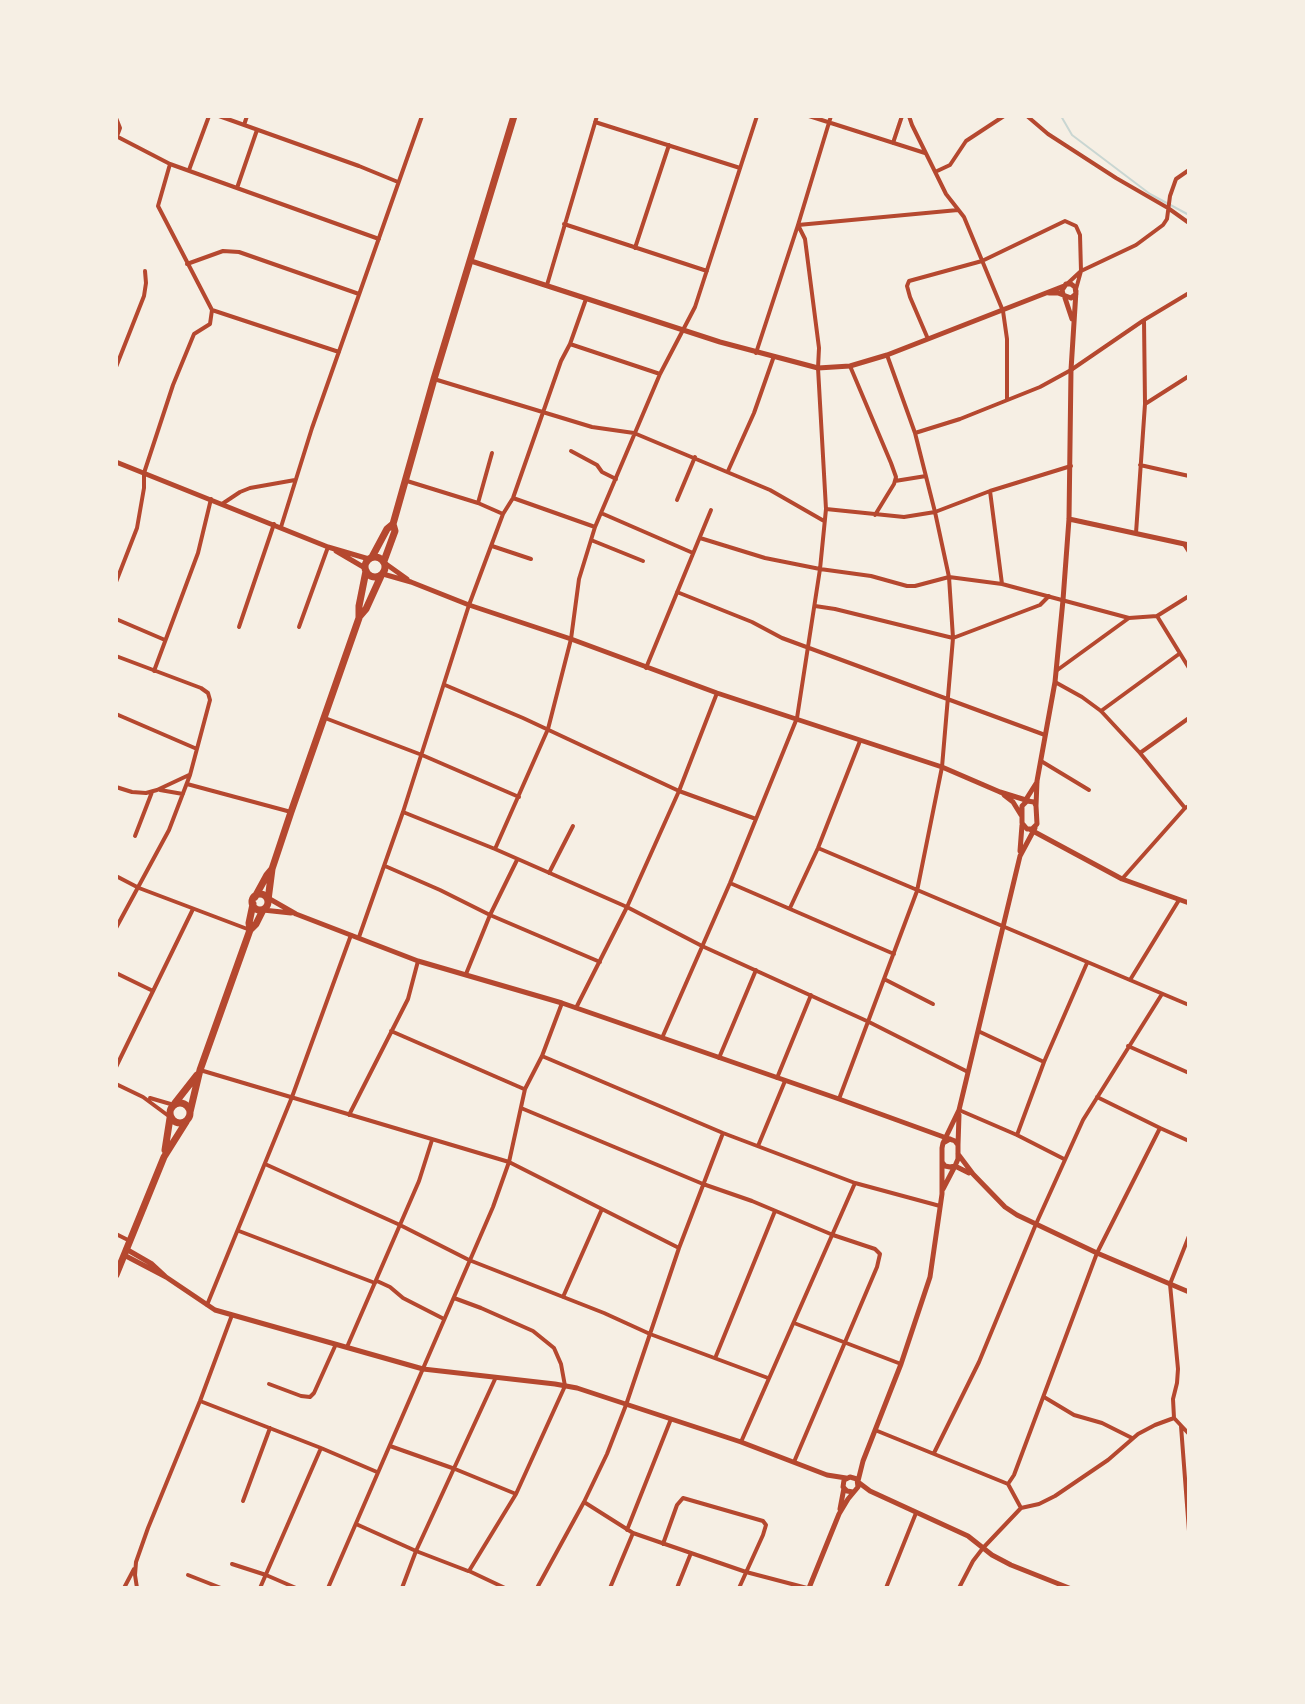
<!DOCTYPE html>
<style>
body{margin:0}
#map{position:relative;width:1305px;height:1704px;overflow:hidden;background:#f6efe4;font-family:Overpass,sans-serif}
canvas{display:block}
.frame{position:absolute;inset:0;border:118px solid #f6efe4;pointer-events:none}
</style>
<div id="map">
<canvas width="1305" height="1704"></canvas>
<div class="frame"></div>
</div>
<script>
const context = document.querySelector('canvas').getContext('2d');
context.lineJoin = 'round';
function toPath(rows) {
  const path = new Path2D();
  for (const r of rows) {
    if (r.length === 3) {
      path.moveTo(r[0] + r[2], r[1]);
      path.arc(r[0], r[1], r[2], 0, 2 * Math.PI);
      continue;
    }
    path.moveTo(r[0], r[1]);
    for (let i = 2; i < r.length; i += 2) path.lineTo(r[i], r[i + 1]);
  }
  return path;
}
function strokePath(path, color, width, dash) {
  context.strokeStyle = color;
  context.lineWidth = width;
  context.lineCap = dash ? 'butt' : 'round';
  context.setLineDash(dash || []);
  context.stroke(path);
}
strokePath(toPath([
 [1061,116,1072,135,1150,194,1189,215]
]), '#c9d6d2', 2);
strokePath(toPath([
 [219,116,359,166,398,182],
 [809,116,925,153],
 [909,116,912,125,946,194,964,217,1003,311,1007,339,1007,399],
 [1027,116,1048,134,1116,178,1168,208,1189,223],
 [116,118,120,128,117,136],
 [595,122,740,168],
 [244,125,247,116],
 [116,136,170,164,379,239],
 [893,143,902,116],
 [170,164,158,206,212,310,339,352],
 [189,170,209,116],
 [935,172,950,165,966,141,1004,116],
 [237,188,257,130],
 [564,224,707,271],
 [635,248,669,145],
 [187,264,223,251,239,252,359,294],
 [1067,284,1081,271,1136,245,1163,225,1167,219,1170,196,1176,179,1189,170],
 [547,285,597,116],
 [928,339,910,297,907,286,909,281,982,261,1065,221,1076,226,1080,235,1081,271,1076,289],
 [570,344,660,374],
 [756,353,798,225,831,116],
 [850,366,891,463,896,477,894,484,875,515],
 [116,367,144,296,146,283,145,271],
 [434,379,592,427,634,433,770,490,824,521],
 [1145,404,1189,376],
 [915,433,960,419,1040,387,1071,370,1144,320,1189,293],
 [571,451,597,465,602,472,616,479],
 [1140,465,1189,476],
 [728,471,754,413,774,356],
 [407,481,478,503,503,514],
 [895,481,926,476],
 [990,491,1002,584],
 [513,498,595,527],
 [677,500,695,457],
 [478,503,492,453],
 [222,504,240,492,250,488,295,480],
 [826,509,904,517,935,512,990,491,1071,466],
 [601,513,693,553],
 [281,527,312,428,422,116],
 [1136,533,1145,404,1144,320],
 [700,538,765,558,820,569,871,576,907,586,915,586,949,577,1002,584,1129,618],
 [591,540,643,561],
 [1184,544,1189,552],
 [492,546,531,559],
 [116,582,137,528,144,488,144,473,173,385,194,334,210,324,212,310],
 [677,592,752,622,782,638,1045,735],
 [815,606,835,609,953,638,1040,605,1049,596],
 [1157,616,1189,668],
 [116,619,165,640],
 [239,627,274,524],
 [299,627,328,547],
 [116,656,201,688,208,693,210,700,190,775,169,830,116,928],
 [646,668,711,510],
 [154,671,198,553,211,499],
 [1056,671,1129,618,1157,616,1189,596],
 [1055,682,1082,697,1101,711,1140,753,1185,808],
 [445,685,523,718,679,791,756,819],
 [1101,711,1179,654],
 [116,714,197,749],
 [325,718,422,755,519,797],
 [1140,753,1189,718],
 [1041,761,1089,790],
 [187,784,291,812],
 [116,787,132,792,146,793,157,790,189,775],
 [160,790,183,794],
 [403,812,495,849,627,907,702,946,869,1022,968,1072],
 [135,836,152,792],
 [818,848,1189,1005],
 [495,849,548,729,571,639,579,579,595,527,660,374,695,307,757,116],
 [385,866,440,890,490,915,600,962],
 [549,873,573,826],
 [116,876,139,888,250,930],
 [1122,879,1185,808,1189,806],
 [730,883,894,954],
 [790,908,818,848,860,741],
 [359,937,403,812,469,605,503,514,513,498,561,361,570,344,586,299],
 [116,973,153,991],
 [466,974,490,915,517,860],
 [886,980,933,1004],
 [1130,980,1179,900],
 [576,1008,627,907,679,791,717,693],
 [391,1031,524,1089],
 [978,1031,1044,1062],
 [662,1038,730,883,797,718,820,569,826,509,818,368,819,348,805,239,798,225,958,210],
 [1128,1046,1189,1073],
 [542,1056,723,1133,855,1183,940,1206],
 [719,1058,756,970],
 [116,1067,193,909],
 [200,1070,509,1162,679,1248],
 [777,1078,811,995],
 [116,1084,143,1097,170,1117],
 [1097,1097,1160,1128,1189,1141],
 [150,1098,174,1105],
 [839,1099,917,891,942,767,953,638,949,577,935,512,915,433,887,355],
 [521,1108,703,1184,752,1201,833,1235,875,1249,880,1254,877,1267,794,1462],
 [959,1110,1017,1135,1064,1159],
 [349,1115,408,999,418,961],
 [1017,1135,1044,1062,1087,963],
 [758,1146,785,1081],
 [265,1164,400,1225,469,1260,604,1313,650,1334,768,1378],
 [239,1231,375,1283],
 [116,1234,130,1241],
 [1189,1236,1170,1284,1178,1369,1177,1383,1173,1399,1174,1418,1189,1434],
 [377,1281,390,1287,403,1298,444,1319],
 [563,1297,602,1209],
 [454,1298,481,1308,533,1331,554,1348,561,1364,565,1386,516,1494,469,1571,505,1588],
 [207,1305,292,1097,351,935],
 [794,1323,901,1364],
 [347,1347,419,1181,432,1140],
 [716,1356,775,1211],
 [269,1384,301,1396,310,1397,314,1393,336,1344],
 [1044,1397,1074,1415,1102,1423,1132,1438],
 [200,1401,321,1448,377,1472],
 [1181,1426,1189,1531],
 [875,1430,1008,1484,1014,1475,1097,1253,1160,1128],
 [741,1442,855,1183],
 [390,1446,455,1469,516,1494],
 [934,1453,979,1362,1036,1224,1083,1120,1162,994],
 [1008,1484,1021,1508],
 [243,1501,270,1428],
 [584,1502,633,1533,746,1572,807,1588],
 [356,1524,416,1551,468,1571],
 [627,1530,671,1419],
 [663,1544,677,1505,683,1498,763,1521,766,1525,763,1535,739,1588],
 [232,1564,266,1575,296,1588],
 [188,1575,221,1588],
 [124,1588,134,1569],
 [137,1588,135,1575,136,1562,148,1528,200,1401,232,1315],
 [260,1588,321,1448],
 [328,1588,493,1207,509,1162,525,1089,542,1056,562,1003],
 [402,1588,416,1551,496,1377],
 [537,1588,584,1502,607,1454,626,1405,679,1248,723,1133],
 [610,1588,633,1533],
 [677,1588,691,1553],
 [886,1588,916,1513],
 [959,1588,973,1561,983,1548,1021,1508,1039,1504,1055,1496,1108,1460,1138,1434,1155,1425,1174,1418]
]), '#b5482f', 4);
strokePath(toPath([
 [471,261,720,342,818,368,850,366,887,355,1064,286],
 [1049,293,1058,293,1071,298,1076,294,1075,287,1071,284,1066,284,1062,290,1063,294],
 [1065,298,1072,319],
 [116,462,328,547,369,559],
 [1069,519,1189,545],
 [336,551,365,568],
 [386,564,407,579],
 [383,574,411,582,469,605,571,639,717,693,942,767,1000,792,1029,801],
 [1004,795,1013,802,1021,815],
 [1025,801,1037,782],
 [1027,801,1034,802,1036,806,1037,824,1032,829,1027,829,1022,823,1022,806,1027,801],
 [1036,806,1037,781,1055,682,1063,600,1069,519,1071,370,1076,291],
 [1031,830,1122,879,1189,903],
 [1020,851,1022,825],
 [268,898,296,914,418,961,562,1003,839,1099,952,1140],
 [263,910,291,913],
 [950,1139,955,1141,958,1145,958,1159,955,1166,950,1167,945,1166,942,1162,942,1148,943,1143,950,1139],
 [943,1143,959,1110,1020,856,1035,828],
 [958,1145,959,1115],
 [958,1154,973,1174,1005,1207,1017,1215,1097,1253,1189,1292],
 [943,1189,955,1166,969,1173],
 [126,1249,152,1264,165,1276],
 [124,1255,166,1277,215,1310,423,1369,555,1384,577,1388,741,1442,827,1475,846,1478],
 [858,1481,863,1461,901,1364,930,1277,942,1194,942,1159],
 [858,1482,870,1491,968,1536,992,1555,1011,1565,1069,1588],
 [840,1509,844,1488],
 [809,1588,839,1514,848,1499,858,1487,857,1479,850,1477,844,1480,843,1487,847,1491,853,1492]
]), '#b5482f', 5);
strokePath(toPath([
 [375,567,10],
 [372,557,387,529,393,524],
 [384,561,395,531,393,524,434,379,514,116],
 [360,616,366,609,381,576],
 [260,902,8],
 [255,897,267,875,272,869],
 [268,900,272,869,291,812,359,618,359,606,366,571],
 [250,930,256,924,263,910],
 [180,1113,10],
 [175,1103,197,1075],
 [190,1112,200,1070,250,930,249,923,253,904],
 [165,1150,170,1118],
 [116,1275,164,1157,186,1122]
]), '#b5482f', 7);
</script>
